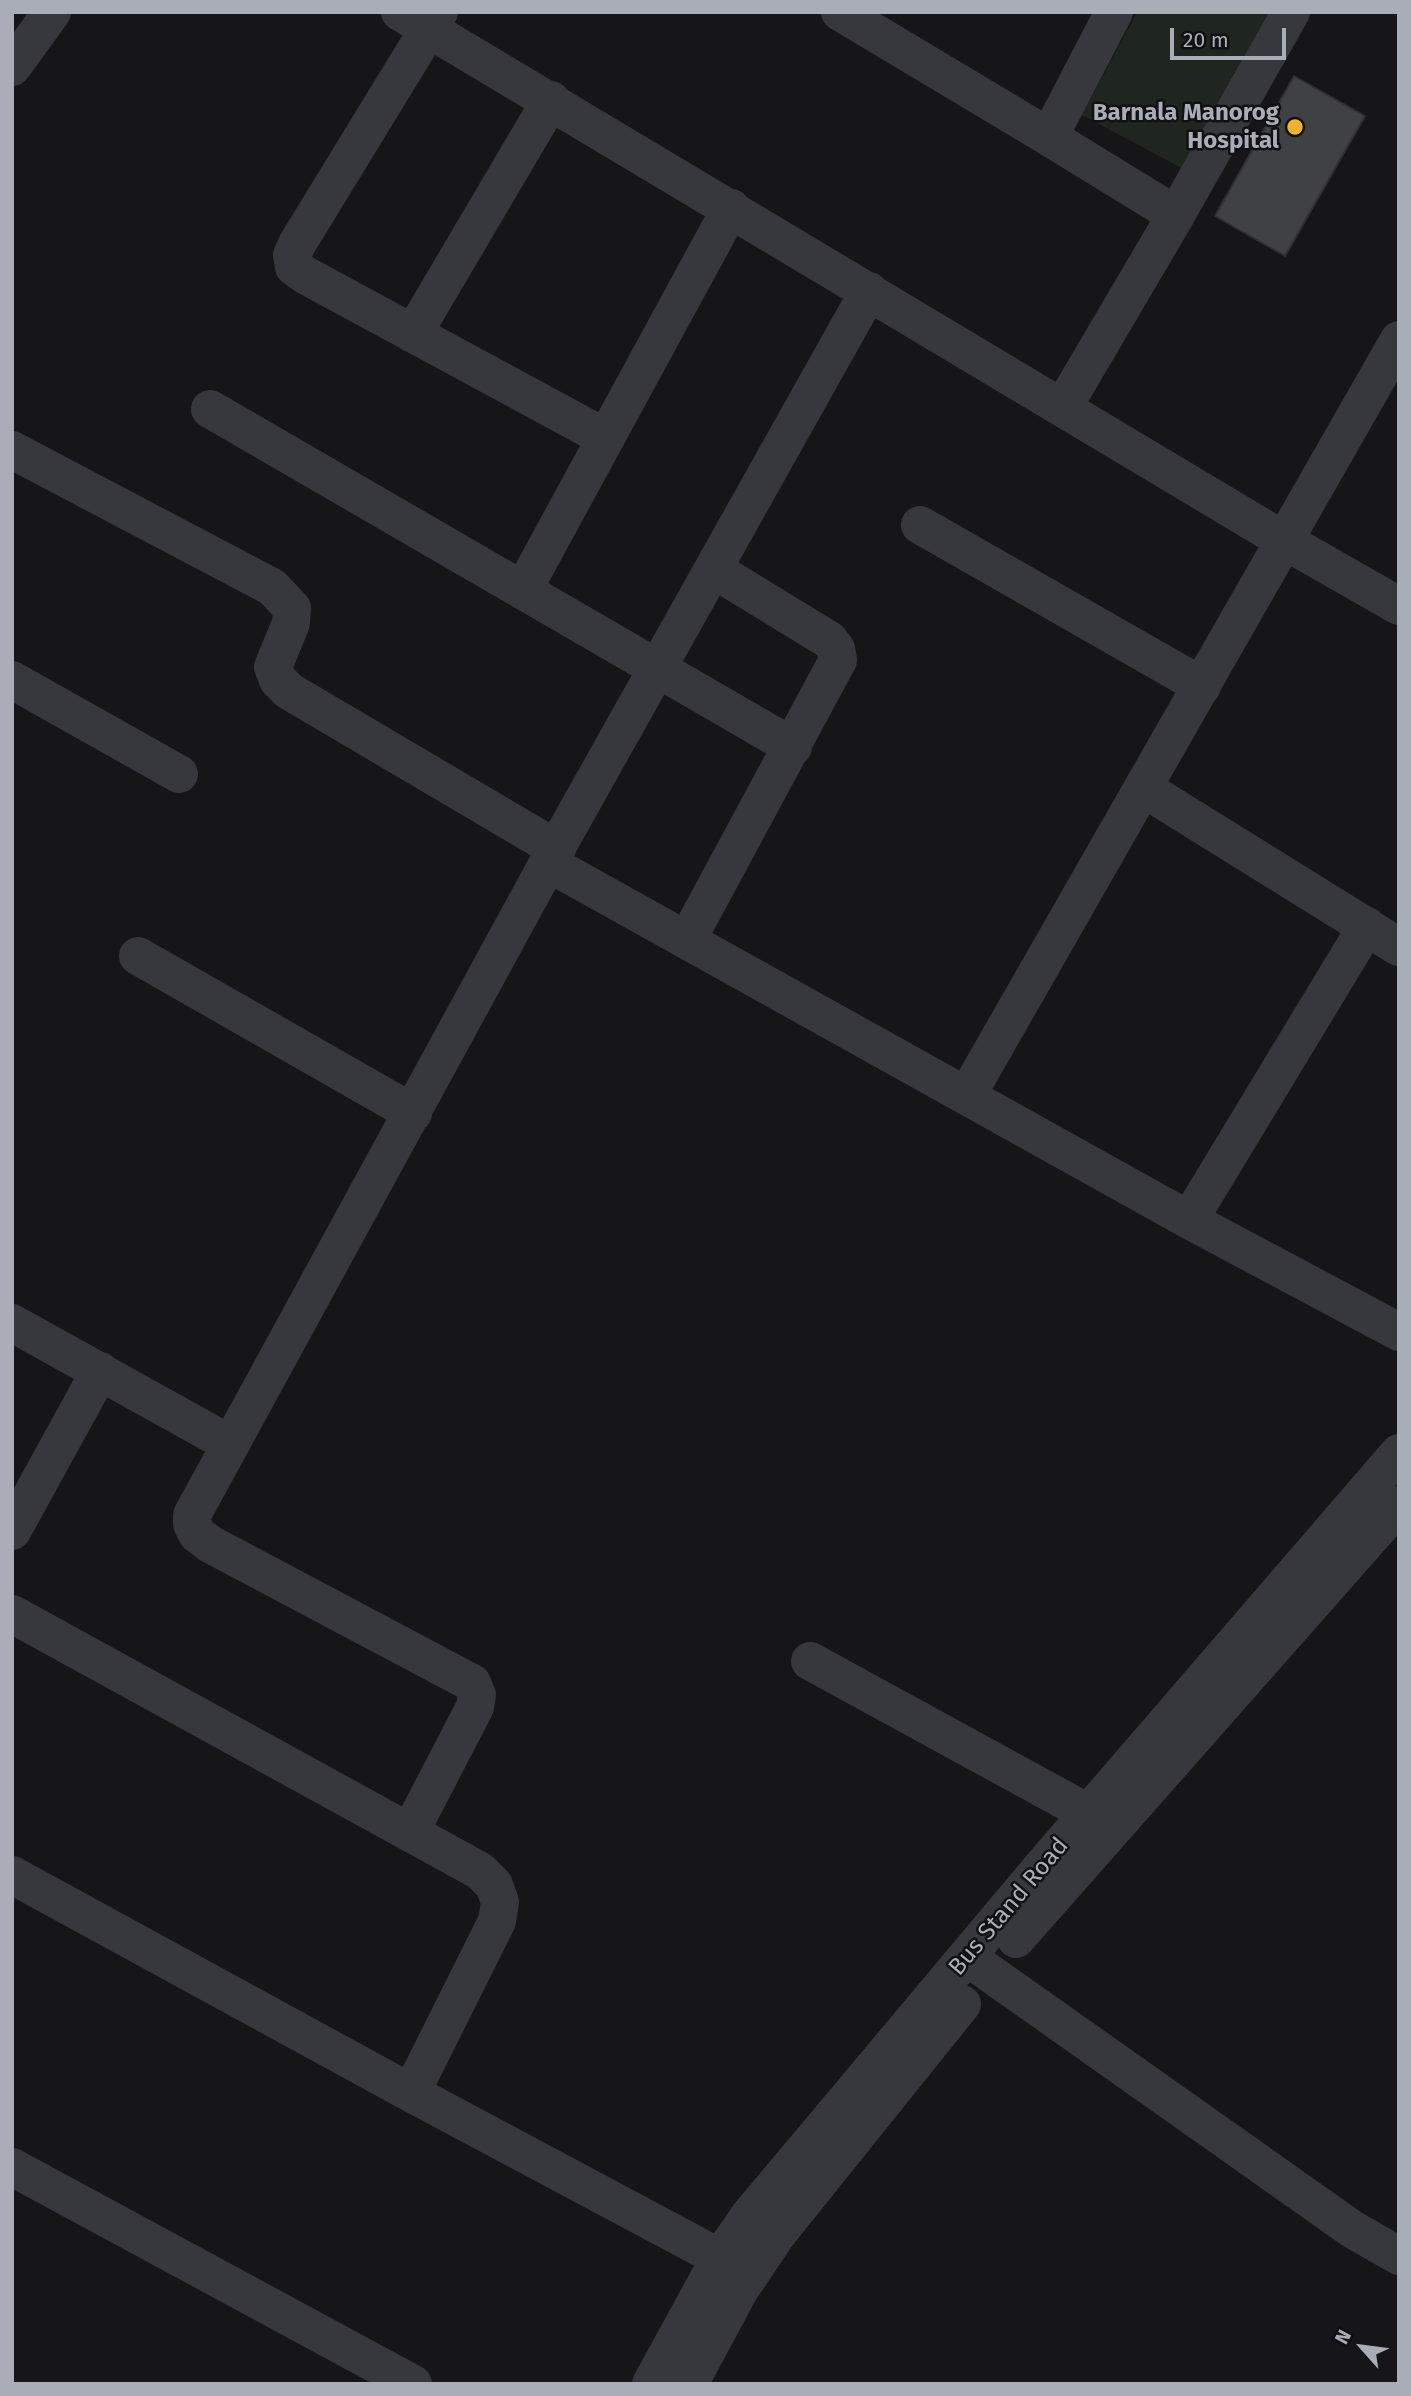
<!DOCTYPE html>
<style>
body{margin:0}
#map{position:relative;width:1411px;height:2396px;overflow:hidden;background:#161618;font-family:"Fira Sans",sans-serif}
canvas{display:block}
.frame{position:absolute;inset:0;border:14px solid #a8adb8;pointer-events:none}
.north{position:absolute;left:1327px;top:2312px;width:70px;height:70px;-webkit-text-stroke:5px #111113;paint-order:stroke;rotate:298deg;font-size:19px;font-weight:700;line-height:28px;text-align:center;color:#a8adb8}
.north::after{content:'';display:block;margin:auto;width:24px;height:32px;background:#a8adb8;clip-path:polygon(50% 0,100% 100%,50% 72%,0 100%)}
.scale{position:absolute;left:1170px;top:28px;width:116px;height:32px;box-sizing:border-box;border:4px solid #a8adb8;border-top:0;padding-left:9px;font-size:21px;line-height:24px;white-space:nowrap;color:#a8adb8;-webkit-text-stroke:5px #111113;paint-order:stroke}
</style>
<div id="map">
<canvas width="1411" height="2396"></canvas>
<div class="frame"></div>
<div class="north">N</div>
<div class="scale">20 m</div>
</div>
<script>
const context = document.querySelector('canvas').getContext('2d');
context.lineJoin = 'round';
function fillPath(path, color) {
  context.fillStyle = color;
  context.fill(path, 'evenodd');
}
function toPath(rows) {
  const path = new Path2D();
  for (const r of rows) {
    path.moveTo(r[0], r[1]);
    for (let i = 2; i < r.length; i += 2) path.lineTo(r[i], r[i + 1]);
  }
  return path;
}
function strokePath(path, color, width, dash) {
  context.strokeStyle = color;
  context.lineWidth = width;
  context.lineCap = dash ? 'butt' : 'round';
  context.setLineDash(dash || []);
  context.stroke(path);
}
function drawText(font, color, halo, rows, align = 'center') {
  context.font = font + ' "Fira Sans",sans-serif';
  context.lineWidth = 5;
  context.setLineDash([]);
  context.textBaseline = 'middle';
  context.strokeStyle = halo;
  context.fillStyle = color;
  for (const [text, x, y, turn = 0] of rows) {
    context.save();
    context.translate(x, y);
    context.rotate((+turn || 0) * Math.PI / 180);
    context.textAlign = isNaN(turn) ? turn : align;
    if (halo) context.strokeText(text, 0, 0);
    context.fillText(text, 0, 0);
    context.restore();
  }
}
fillPath(toPath([
 [1137,12,1277,12,1191,173,1082,115]
]), '#1e261f');
const building = toPath([
 [1294,76,1365,116,1285,256,1215,216,1294,76]
]);
fillPath(building, '#404145');
strokePath(building, '#303034', 2);
strokePath(toPath([
 [400,12,1285,541,1399,606],
 [439,12,297,244,292,255,294,267,305,275,606,438],
 [840,12,1049,137],
 [12,67,52,12],
 [1176,215,1291,12],
 [413,334,551,100],
 [1063,407,1176,215,1049,137,1114,12],
 [210,409,793,747],
 [12,450,272,587,292,608,291,623,273,667,278,680,289,691,557,849],
 [920,525,1202,686],
 [523,590,731,208],
 [12,680,179,774],
 [1143,788,1399,947],
 [548,863,1189,1220,1399,1332],
 [687,940,838,660,836,649,829,640,713,569],
 [138,956,413,1113],
 [967,1095,1399,340],
 [1189,1220,1367,926],
 [12,1323,230,1444],
 [12,1531,100,1371],
 [12,1614,480,1871,494,1885,500,1902,497,1921,411,2093],
 [810,1661,1088,1813],
 [410,1832,475,1707,477,1695,472,1683,210,1544,197,1534,192,1524,192,1515,548,863,869,291],
 [12,1875,411,2093,720,2258],
 [1016,1939,1399,1505],
 [967,1957,1352,2229,1399,2256],
 [12,2167,413,2384],
 [651,2384,720,2258,749,2216,1041,1868,1399,1453],
 [689,2384,739,2291,778,2233,962,2004]
]), '#37383d', 38);
for (const [x, y, r, color] of [
 [1295,127,9,"#f2b134"]
]) {
  const dot = new Path2D();
  dot.arc(x, y, r, 0, 2 * Math.PI);
  context.fillStyle = color;
  context.fill(dot);
  strokePath(dot, '#111113', 2.5);
}
drawText('bold 24px', '#a8adb8', '#111113', [
 ["Barnala Manorog",1279,113],
 ["Hospital",1279,141]
], 'right');
drawText('24px', '#a8adb8', '#111113', [
 ["Bus Stand Road",1009,1907,-50]
]);
</script>
